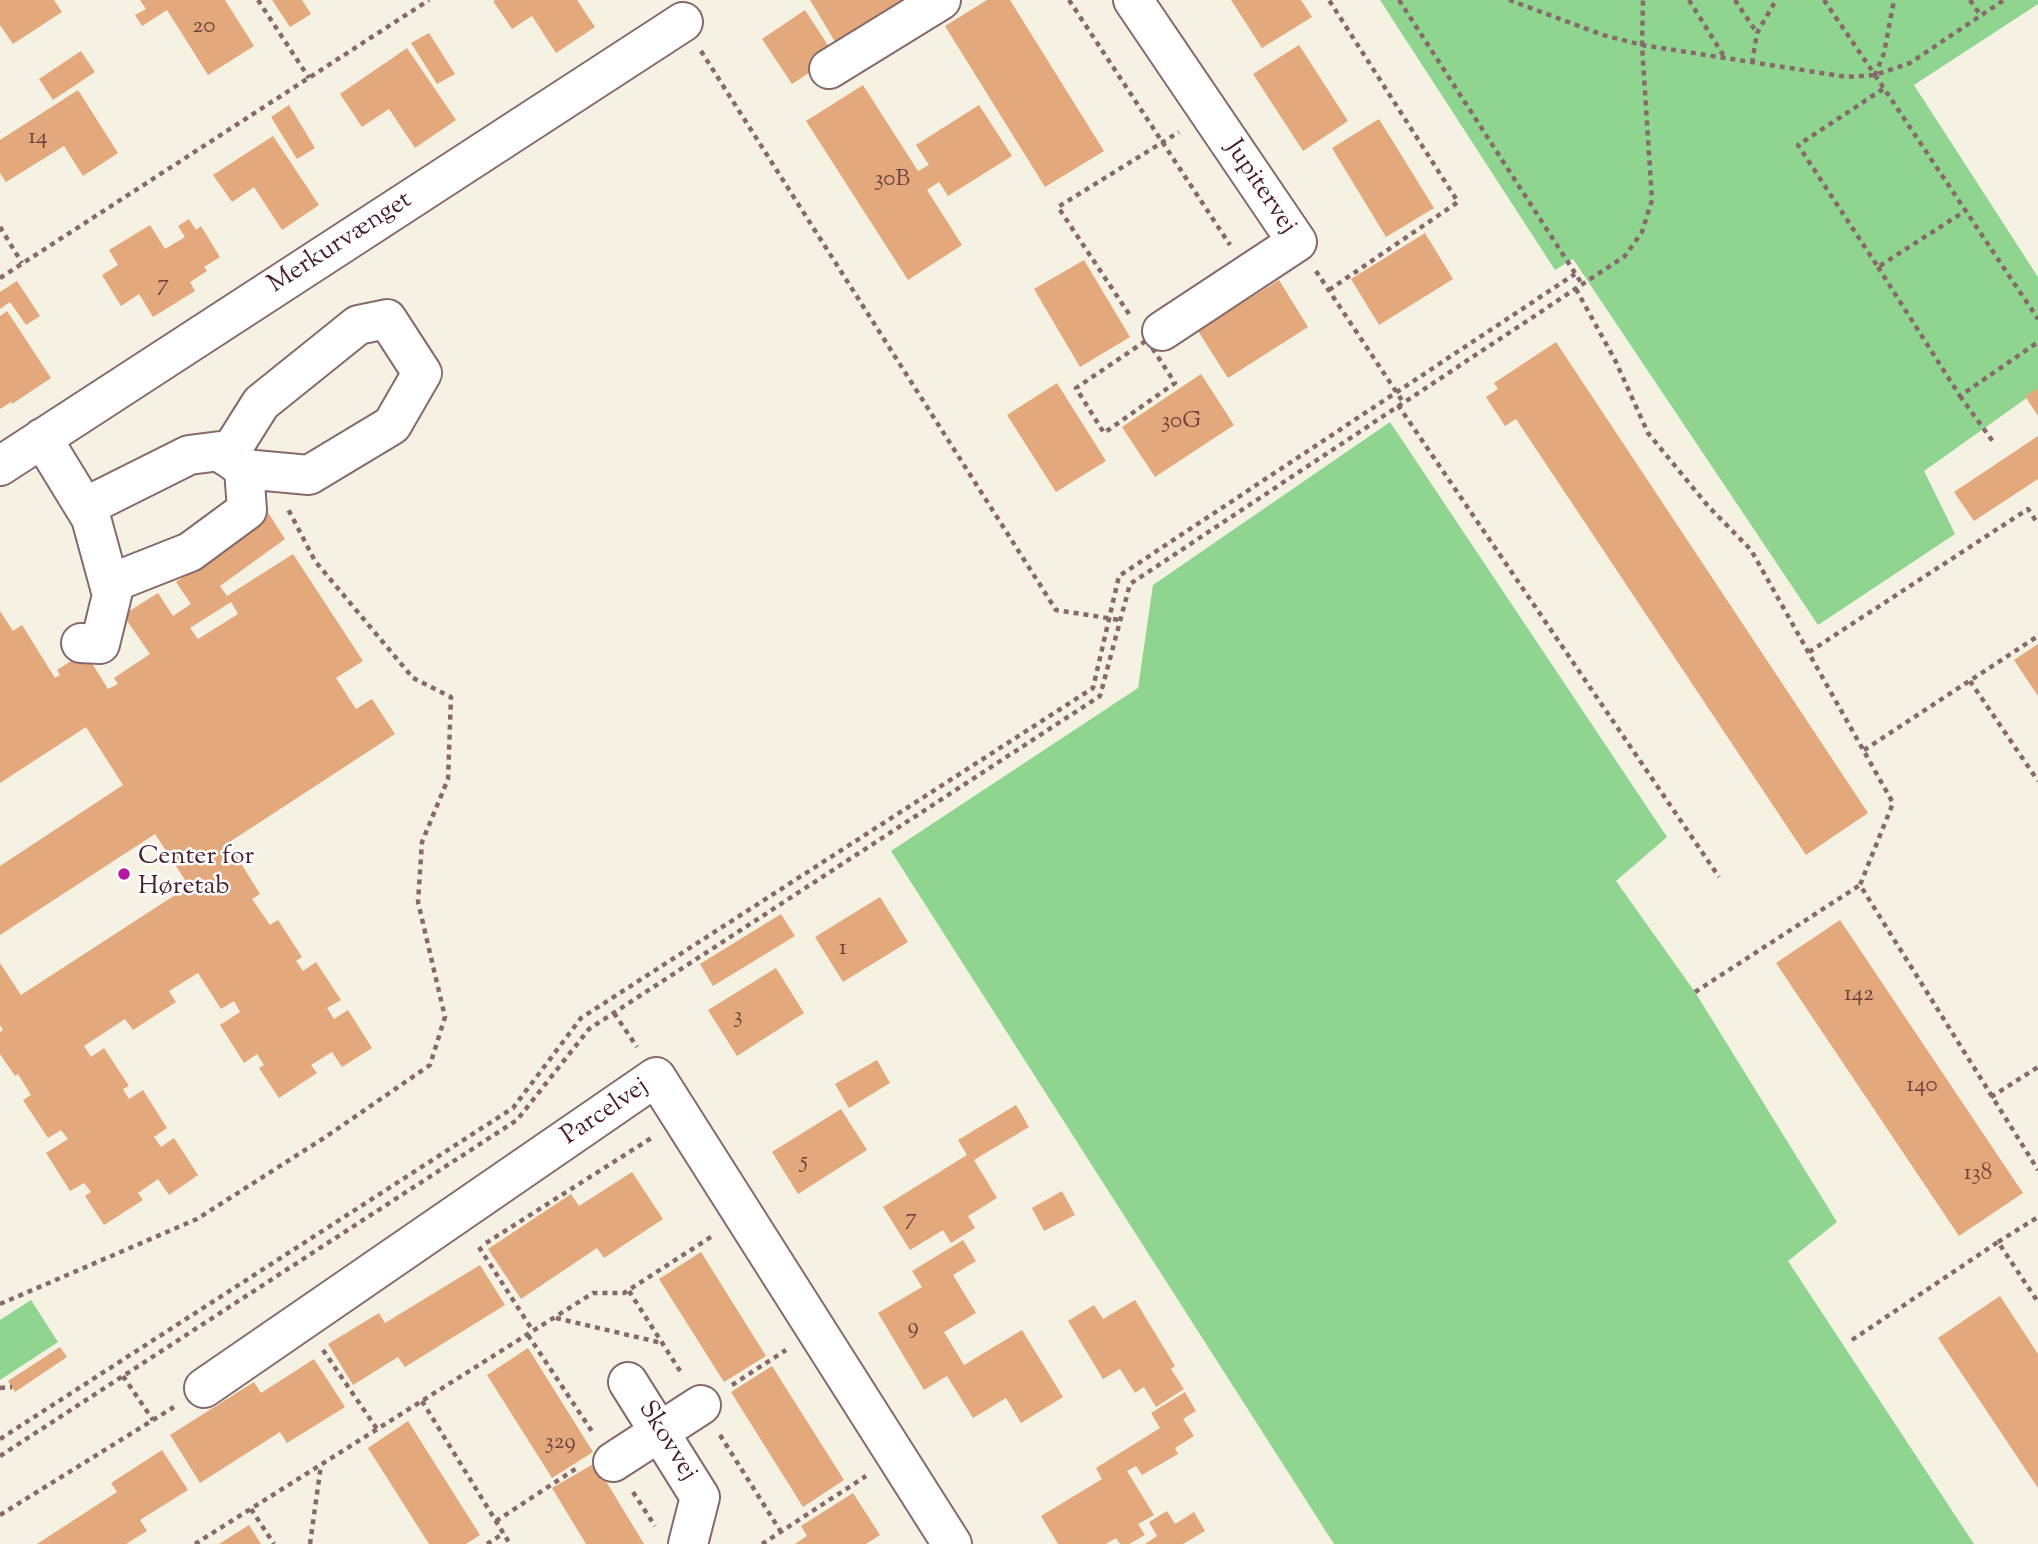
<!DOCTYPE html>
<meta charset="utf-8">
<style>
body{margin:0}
canvas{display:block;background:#f5f2e3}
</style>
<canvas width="2038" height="1544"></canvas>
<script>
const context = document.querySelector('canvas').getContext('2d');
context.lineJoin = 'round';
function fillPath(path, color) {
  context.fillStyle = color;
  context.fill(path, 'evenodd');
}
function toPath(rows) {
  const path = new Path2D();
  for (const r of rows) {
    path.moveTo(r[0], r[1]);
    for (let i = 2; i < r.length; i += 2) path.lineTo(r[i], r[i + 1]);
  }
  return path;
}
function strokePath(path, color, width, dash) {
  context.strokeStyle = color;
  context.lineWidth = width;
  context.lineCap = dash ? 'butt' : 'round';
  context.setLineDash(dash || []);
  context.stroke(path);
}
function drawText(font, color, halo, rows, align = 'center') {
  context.font = font + ' "Sorts Mill Goudy",serif';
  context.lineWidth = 5;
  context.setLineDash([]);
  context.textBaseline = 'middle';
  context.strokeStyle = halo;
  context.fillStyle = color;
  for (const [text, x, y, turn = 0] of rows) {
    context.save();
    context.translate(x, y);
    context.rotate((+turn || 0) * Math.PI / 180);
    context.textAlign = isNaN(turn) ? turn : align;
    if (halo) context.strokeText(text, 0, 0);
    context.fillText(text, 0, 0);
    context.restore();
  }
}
fillPath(toPath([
 [1380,0,2038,0,2038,4,1914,85,2038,277,2038,390,1924,471,1955,534,1818,625,1573,259,1555,270],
 [1390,422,1667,837,1616,881,1695,992,1837,1222,1788,1261,1974,1544,1334,1544,891,851,1138,688,1153,585],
 [31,1300,58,1342,0,1380,0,1320]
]), '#8fd58f');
fillPath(toPath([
 [0,0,54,0,62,12,13,44,0,25],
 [140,0,225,0,254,46,208,75,167,10,142,26,135,15,146,9],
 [272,0,302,0,311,14,290,27],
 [496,0,577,0,595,27,556,53,532,16,512,29,493,1],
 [810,0,924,0,840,50],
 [987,0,1010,0,1104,151,1045,187,945,26],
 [1231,0,1301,0,1312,17,1262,48],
 [805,10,835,56,792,84,762,39],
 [429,33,455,74,437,84,411,43],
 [1299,45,1348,121,1303,151,1253,74],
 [407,48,456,120,415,148,389,109,362,127,340,94],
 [81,51,95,72,53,100,39,79],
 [863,85,918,171,929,165,916,145,979,105,1012,156,948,196,939,182,927,190,962,245,908,280,806,121],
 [78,90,118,153,83,176,64,146,6,182,0,173,0,140],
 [289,105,315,148,297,159,271,117],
 [1379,119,1434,208,1386,237,1332,148],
 [273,136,319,205,282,230,254,187,232,202,213,175],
 [189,219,196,230,201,226,220,257,204,267,207,271,190,282,195,291,153,317,139,294,121,306,102,275,118,265,109,250,150,225,165,249,185,237,178,226],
 [1425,233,1453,279,1379,325,1351,279],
 [1084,260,1130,337,1080,367,1034,289],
 [1279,280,1308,327,1228,378,1198,331],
 [17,281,40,316,26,325,10,302,0,309,0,292],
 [7,311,51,378,12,404,11,402,0,409,0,316],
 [1556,342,1868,813,1806,855,1516,419,1505,426,1486,397,1498,389,1494,383],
 [1201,374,1234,425,1155,477,1122,427],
 [1057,383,1106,461,1056,492,1007,415],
 [2038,388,2038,416,2025,396],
 [2038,436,2038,479,1974,521,1954,492],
 [267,511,285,539,220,586,227,596,293,554,363,661,336,678,356,709,372,699,395,734,225,845,231,854,234,852,260,894,252,899,270,925,278,920,302,957,296,961,303,971,316,962,341,1000,327,1008,334,1019,348,1010,372,1048,342,1067,332,1052,311,1065,317,1073,279,1098,259,1068,264,1065,257,1054,244,1063,220,1025,240,1012,234,1001,221,1009,198,973,169,991,176,1002,133,1030,125,1019,84,1046,91,1057,104,1048,129,1086,123,1089,129,1099,143,1090,167,1128,154,1137,161,1147,174,1138,198,1175,169,1195,158,1179,138,1193,143,1200,104,1225,85,1196,91,1192,84,1183,70,1191,46,1153,68,1139,61,1130,48,1138,23,1100,31,1095,18,1074,15,1076,0,1054,0,1032,3,1030,0,1025,0,963,21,995,189,886,155,834,0,935,0,866,123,785,86,727,0,783,0,611,13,631,22,625,55,678,60,675,57,670,85,652,108,689,118,684,114,678,150,654,123,615,158,593,173,616,191,604,176,582,232,544,228,538],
 [231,602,238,614,198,639,190,628],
 [2038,644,2038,696,2014,660],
 [880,897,908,942,843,982,815,937],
 [781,914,795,936,713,986,700,964],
 [1840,920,2023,1193,1959,1236,1776,963],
 [776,968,804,1013,737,1056,708,1010],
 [877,1060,890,1083,849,1108,835,1084],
 [1016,1105,1029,1127,974,1160,997,1198,968,1216,975,1228,951,1243,943,1230,910,1250,883,1207,967,1155,958,1140],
 [841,1109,867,1150,798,1194,772,1152],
 [632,1172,663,1219,604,1258,597,1248,521,1299,488,1249,571,1194,579,1206],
 [1062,1191,1075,1215,1044,1231,1032,1208],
 [963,1240,976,1261,953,1275,976,1313,944,1332,964,1365,1022,1330,1063,1397,1021,1423,1006,1398,973,1418,947,1376,924,1390,878,1313,922,1287,912,1271],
 [701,1252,766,1356,724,1382,659,1279],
 [480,1265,505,1305,405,1367,398,1357,353,1385,328,1344,379,1313,385,1323],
 [2000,1296,2038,1354,2038,1488,1938,1338],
 [1135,1300,1175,1366,1171,1369,1184,1389,1156,1407,1144,1387,1135,1393,1120,1369,1103,1379,1068,1321,1094,1305,1103,1319],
 [60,1347,67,1357,15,1392,8,1381],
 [528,1348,593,1452,552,1478,487,1375],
 [314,1359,345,1407,287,1443,280,1432,200,1483,170,1435,254,1382,261,1393],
 [772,1366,844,1480,803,1507,731,1392],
 [1185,1392,1196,1411,1183,1419,1194,1436,1175,1448,1178,1454,1142,1475,1136,1466,1127,1471,1154,1515,1138,1524,1145,1535,1129,1544,1120,1544,1116,1538,1106,1544,1058,1544,1041,1516,1102,1479,1096,1468,1160,1428,1151,1413],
 [408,1421,480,1535,466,1544,429,1544,368,1448],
 [162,1450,188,1490,140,1520,147,1531,126,1544,37,1544,117,1492,111,1483],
 [595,1463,644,1544,586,1544,552,1488],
 [853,1493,880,1535,866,1544,795,1544,807,1536,801,1526],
 [1167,1511,1175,1524,1194,1512,1205,1531,1183,1544,1145,1544,1157,1536,1149,1522],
 [249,1525,261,1544,219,1544]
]), '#e3a87b');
const minor = toPath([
 [1133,0,1297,242,1162,331],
 [829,69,941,0],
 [42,438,91,518,112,595,100,644,81,643],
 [227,457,261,403,358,325,387,319,422,373,392,425,309,475,244,469],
 [0,466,683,22],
 [85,507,189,455,220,451,244,469,247,510,190,552,109,584],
 [628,1382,700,1497,688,1544],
 [204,1388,656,1077,952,1544],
 [613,1462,701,1405]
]);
strokePath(minor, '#86696b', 42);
strokePath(toPath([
 [258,0,309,78],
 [1069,0,1230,245],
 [1399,0,1582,284],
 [1509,0,1603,35,1642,45,1847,77,1875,75,1910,63,2004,0],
 [1689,0,1725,58],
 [1735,0,1757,33],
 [1824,0,1875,75,1884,53,1894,0],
 [1970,0,1981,16],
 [701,51,1056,610,1120,620],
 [1752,63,1757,33,1776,0],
 [1875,75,2038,319],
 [1883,89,1798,145,1878,267,1965,211],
 [0,227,22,263],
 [1878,267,1960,396,2038,342],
 [1316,271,1403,402],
 [0,278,429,0],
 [1576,289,1615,360,1648,433,1708,506,1751,550,1893,803,1860,885,2038,1170],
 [1329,290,1458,202,1329,0],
 [1129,314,1058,207,1179,132],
 [1147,340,1175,383,1104,433,1076,388,1147,340],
 [1960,396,1994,443],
 [1398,405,1719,877],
 [1809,652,2028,509,2038,524],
 [1970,681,2038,781],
 [1864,750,2038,636],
 [1695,992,1860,885],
 [614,1013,637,1047],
 [1991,1097,2038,1067],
 [1998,1242,2038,1217],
 [486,1243,653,1137],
 [479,1247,533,1331],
 [629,1291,682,1374],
 [0,1304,197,1219,327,1136,430,1065,445,1017,418,902,422,842,448,779,451,697,413,678,315,561,288,509],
 [556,1318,662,1343],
 [528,1335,593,1433],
 [1852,1340,1998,1242,2038,1302],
 [323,1350,377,1429],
 [123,1376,153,1420],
 [732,1385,786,1350],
 [0,1388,12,1387],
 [422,1401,510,1544],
 [720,1435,781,1532],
 [0,1439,513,1108,581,1018,1093,688,1119,576,1575,274],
 [0,1456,517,1120,589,1029,1100,696,1130,584,1625,256,1642,232,1652,200,1642,45,1643,0],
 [633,1492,655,1526],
 [251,1509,274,1544],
 [0,1515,174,1407],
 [496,1521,577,1468],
 [195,1544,593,1293,624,1293,714,1235],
 [310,1544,321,1465],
 [487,1544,504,1533],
 [762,1544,866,1476]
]), '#86696b', 4.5, [5, 5]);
strokePath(minor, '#fff', 38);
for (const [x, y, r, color] of [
 [124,874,7,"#b5179e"]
]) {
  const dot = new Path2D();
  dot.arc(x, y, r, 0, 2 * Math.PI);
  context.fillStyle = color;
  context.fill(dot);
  strokePath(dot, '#fff', 2.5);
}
drawText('23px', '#70413f', null, [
 ["20",204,28],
 ["14",38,139],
 ["30B",892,181],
 ["7",163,286],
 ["30G",1181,423],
 ["1",843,950],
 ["142",1859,996],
 ["3",738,1018],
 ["140",1922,1087],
 ["5",804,1163],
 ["138",1978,1175],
 ["7",911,1220],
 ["9",913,1329],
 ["329",560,1444]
]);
drawText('26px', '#4a1f2b', '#fff', [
 ["Jupitervej",1259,188,56],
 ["Merkurvænget",341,244,-33],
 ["Parcelvej",606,1113,-34],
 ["Skovvej",666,1442,58]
]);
drawText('26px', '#4a1f2b', '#fff', [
 ["Center for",138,859],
 ["Høretab",138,889]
], 'left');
</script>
